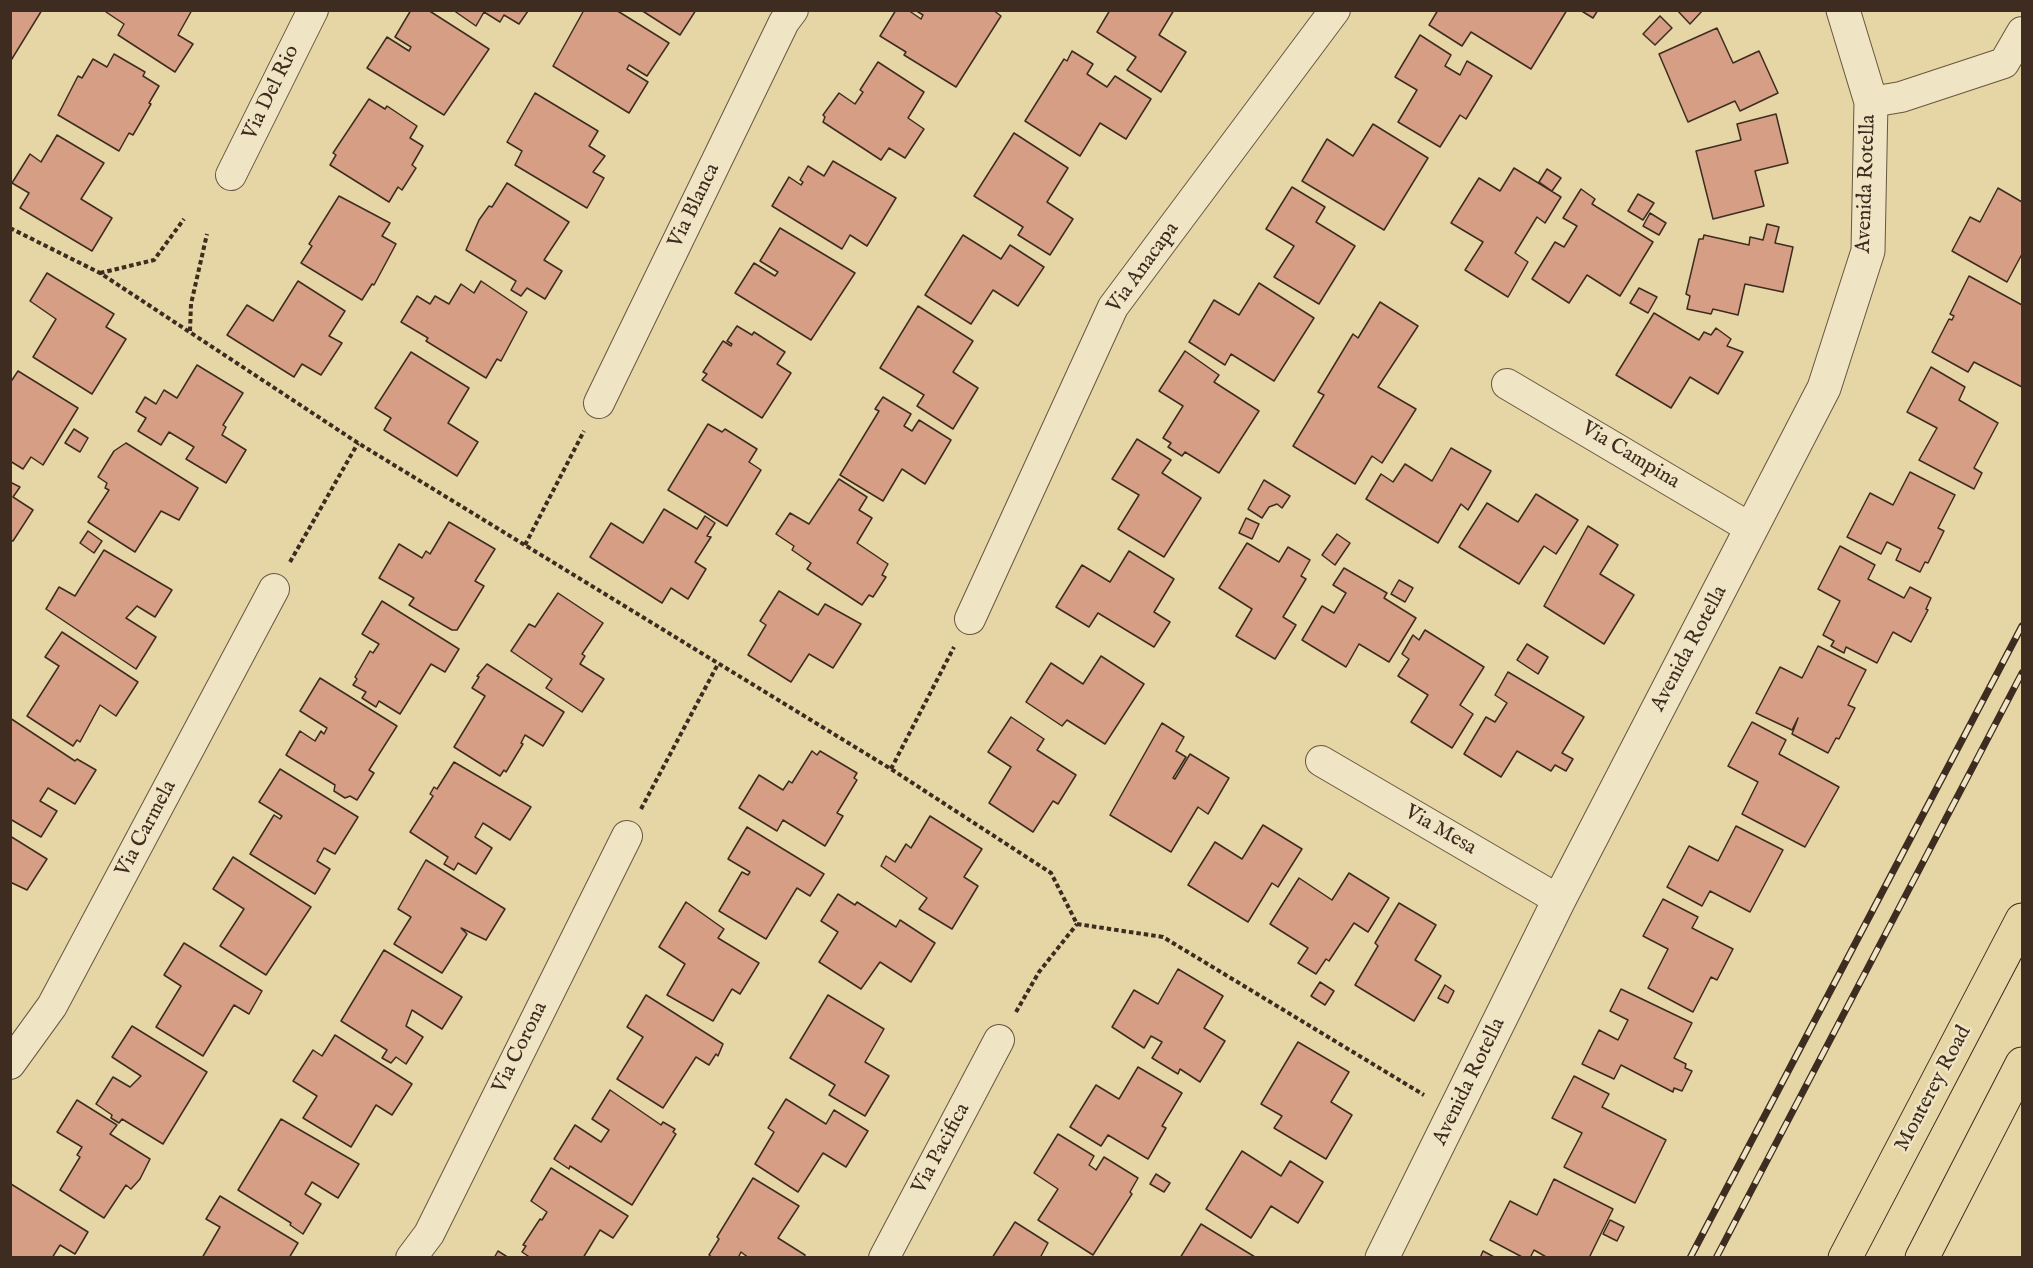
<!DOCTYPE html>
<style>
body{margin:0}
#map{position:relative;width:2033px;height:1268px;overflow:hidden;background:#e6d5a5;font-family:"IM FELL English",serif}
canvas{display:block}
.frame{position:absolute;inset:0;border:12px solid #3d2c1f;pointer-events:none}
</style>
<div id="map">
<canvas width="2033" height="1268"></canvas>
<div class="frame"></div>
</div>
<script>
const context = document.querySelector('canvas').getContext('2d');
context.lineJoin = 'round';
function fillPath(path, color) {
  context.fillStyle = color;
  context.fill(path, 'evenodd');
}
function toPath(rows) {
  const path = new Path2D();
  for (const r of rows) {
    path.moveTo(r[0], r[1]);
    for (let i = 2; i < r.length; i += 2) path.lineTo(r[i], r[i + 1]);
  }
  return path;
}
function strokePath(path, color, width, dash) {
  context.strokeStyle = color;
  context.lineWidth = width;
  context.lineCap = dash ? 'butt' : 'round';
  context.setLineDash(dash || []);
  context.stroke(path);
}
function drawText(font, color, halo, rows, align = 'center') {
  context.font = font + ' "IM FELL English",serif';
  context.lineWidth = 5;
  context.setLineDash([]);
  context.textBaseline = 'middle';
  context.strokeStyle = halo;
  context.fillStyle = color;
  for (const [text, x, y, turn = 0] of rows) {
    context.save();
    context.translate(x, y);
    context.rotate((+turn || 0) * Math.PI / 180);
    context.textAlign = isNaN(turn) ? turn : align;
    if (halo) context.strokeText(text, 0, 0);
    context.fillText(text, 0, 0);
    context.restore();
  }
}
const building = toPath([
 [10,10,42,10,10,62,10,10],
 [107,10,192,10,178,35,193,44,175,72,118,35,124,24,106,12,107,10],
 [411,10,428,10,489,49,444,115,367,68,387,37,409,51,411,47,395,37,411,10],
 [453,10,528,10,528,11,519,24,504,15,500,22,484,12,476,26,453,10],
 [584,10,616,10,669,43,647,76,629,65,627,69,648,82,629,113,553,66,584,10],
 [641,10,696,10,680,35,641,10],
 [896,10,908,10,921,19,923,15,915,10,993,10,1001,16,956,87,904,55,906,52,880,36,896,10],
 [1110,10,1174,10,1159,35,1186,52,1161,92,1127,70,1136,57,1097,32,1110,10],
 [1438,10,1567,10,1531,69,1471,32,1462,46,1429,25,1438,10],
 [1580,10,1598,10,1593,18,1580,10],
 [1677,10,1703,10,1690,24,1677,10],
 [1660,16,1672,28,1655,45,1643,34,1660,16],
 [1717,28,1733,63,1759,51,1778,93,1740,111,1735,101,1688,122,1659,54,1717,28],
 [1420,35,1451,55,1445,66,1460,75,1467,61,1492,76,1466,119,1460,115,1440,147,1398,122,1417,90,1395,77,1420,35],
 [1072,51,1093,64,1087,74,1107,87,1115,76,1151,99,1126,139,1100,123,1080,156,1025,121,1064,59,1067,61,1072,51],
 [114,54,145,72,143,76,159,86,149,103,151,104,133,135,129,133,119,151,58,115,78,76,82,78,93,59,107,67,114,54],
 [878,62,924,92,908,118,924,129,905,158,889,148,881,160,823,122,825,117,823,115,839,93,855,104,863,92,860,90,878,62],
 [535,93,598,131,589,146,605,156,593,172,604,178,587,208,515,165,522,151,507,142,535,93],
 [369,99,385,109,387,106,417,126,410,138,423,146,412,165,416,168,402,190,398,187,389,202,330,165,336,155,333,153,369,99],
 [1776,114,1788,163,1755,171,1764,206,1713,219,1696,151,1741,140,1737,124,1776,114],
 [1373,124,1428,158,1384,230,1302,181,1327,139,1353,156,1373,124],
 [1014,133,1068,168,1047,202,1073,219,1050,255,1018,235,1023,227,974,196,1014,133],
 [57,135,104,163,81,199,112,218,92,251,20,208,29,193,12,183,30,154,41,162,57,135],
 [833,161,896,198,867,246,850,235,842,249,772,206,789,177,801,185,803,182,800,180,808,166,824,176,833,161],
 [1514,168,1561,197,1545,223,1537,217,1515,253,1528,262,1508,297,1465,270,1483,242,1451,223,1479,178,1500,191,1514,168],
 [1547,169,1561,178,1552,191,1539,182,1547,169],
 [507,183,569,222,544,260,562,271,545,299,527,288,521,296,511,290,516,281,466,250,479,220,489,206,492,207,507,183],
 [1292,187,1325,207,1316,222,1355,246,1319,304,1274,277,1294,246,1266,229,1292,187],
 [1998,188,2022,202,2022,254,2007,282,1952,251,1970,217,1980,222,1998,188],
 [1581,189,1595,199,1592,204,1653,242,1620,296,1587,275,1569,303,1532,279,1555,242,1564,247,1577,226,1563,218,1581,189],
 [1638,194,1654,203,1643,220,1628,211,1638,194],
 [339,196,390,223,382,236,396,244,374,285,372,284,362,300,301,263,312,246,309,244,339,196],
 [1650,213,1666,223,1659,235,1643,226,1650,213],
 [1767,224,1779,227,1775,243,1793,247,1783,292,1745,284,1738,315,1713,309,1711,314,1687,309,1690,296,1686,294,1699,239,1703,239,1704,235,1749,245,1750,237,1763,240,1767,224],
 [780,228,855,273,811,340,735,293,754,263,775,276,778,272,760,261,780,228],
 [963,235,1001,259,1010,245,1044,267,1018,306,993,290,971,324,925,295,963,235],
 [47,273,114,314,106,327,126,339,92,394,33,357,56,319,30,301,47,273],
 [1969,276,2022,305,2022,387,1974,362,1968,372,1932,352,1949,319,1952,320,1954,316,1950,314,1969,276],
 [298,281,345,311,329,336,342,343,321,375,302,364,294,377,227,335,247,305,273,321,298,281],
 [481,281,527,312,501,361,497,359,486,378,426,341,428,338,401,322,417,296,430,304,435,296,449,304,461,284,474,293,481,281],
 [1259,283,1314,318,1274,381,1231,354,1225,365,1189,342,1214,300,1239,315,1259,283],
 [1639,288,1657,297,1648,313,1630,303,1639,288],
 [1380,302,1418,326,1378,387,1416,409,1382,463,1372,456,1355,484,1293,446,1324,395,1318,392,1353,334,1358,338,1380,302],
 [918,306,973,341,953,372,978,388,953,429,917,406,924,395,880,368,918,306],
 [1654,313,1699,340,1704,332,1711,335,1716,328,1731,339,1727,346,1743,352,1718,394,1690,377,1671,408,1616,375,1654,313],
 [737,326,752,335,754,332,785,352,777,364,791,373,762,418,702,380,707,374,703,372,723,341,731,346,732,344,727,341,737,326],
 [1185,351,1219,375,1214,382,1259,411,1219,473,1185,452,1182,456,1168,447,1171,443,1163,438,1183,406,1159,391,1185,351],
 [411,352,469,388,448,423,478,442,457,476,384,430,391,418,375,408,411,352],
 [197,365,243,393,223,425,226,427,222,435,246,450,226,483,186,459,194,447,169,432,161,445,138,431,146,418,136,412,145,397,156,404,164,390,177,398,197,365],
 [1931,367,1965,387,1959,400,1998,423,1974,468,1982,473,1974,489,1919,460,1937,428,1907,412,1931,367],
 [18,371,78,408,43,465,31,457,23,469,10,461,10,383,18,371],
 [883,397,911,414,904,426,912,431,919,420,951,440,925,484,902,469,883,501,840,475,879,411,875,409,883,397],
 [708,424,722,432,725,429,757,449,749,462,761,470,727,526,668,490,708,424],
 [74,429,88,438,80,452,65,443,74,429],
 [1137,439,1171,460,1162,473,1201,498,1164,557,1118,529,1139,495,1112,479,1137,439],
 [126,443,198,488,179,520,161,511,135,552,88,522,109,490,105,488,107,483,98,477,114,451,126,443],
 [1451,448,1491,471,1468,510,1461,504,1438,543,1366,499,1381,474,1393,482,1405,464,1432,481,1451,448],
 [1910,472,1955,495,1938,528,1944,531,1928,563,1925,562,1920,572,1896,560,1901,549,1887,542,1881,554,1847,537,1870,493,1893,505,1910,472],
 [839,479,867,497,859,510,872,518,857,543,888,564,882,575,886,577,873,597,869,595,862,605,807,569,811,563,792,550,794,546,776,534,790,513,809,524,839,479],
 [1264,480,1290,496,1282,508,1277,504,1269,507,1262,518,1248,509,1264,480],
 [10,482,20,487,13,497,33,510,13,541,10,540,10,482],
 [1536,494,1578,520,1556,554,1544,546,1519,584,1459,547,1487,503,1518,522,1536,494],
 [664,509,697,529,705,516,715,523,707,536,711,537,695,562,706,569,688,599,671,588,662,603,590,557,611,523,643,543,664,509],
 [1246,518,1259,524,1252,539,1239,533,1246,518],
 [449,522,495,549,475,581,484,586,457,630,452,630,409,605,414,598,379,578,399,544,422,558,426,551,430,554,449,522],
 [1588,526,1618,545,1600,574,1634,595,1604,644,1544,606,1588,526],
 [88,531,102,541,94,553,80,543,88,531],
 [1337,534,1350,543,1335,565,1322,555,1337,534],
 [1247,543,1279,562,1288,547,1310,560,1301,576,1306,579,1283,617,1296,625,1275,659,1236,636,1252,609,1219,588,1247,543],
 [1840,546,1875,565,1868,579,1904,598,1910,587,1931,598,1926,609,1928,610,1911,642,1893,632,1877,663,1846,647,1844,653,1831,646,1834,641,1823,635,1840,601,1818,589,1840,546],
 [104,550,172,590,155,617,137,606,126,618,156,637,136,669,46,609,59,587,75,596,104,550],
 [1129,551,1174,579,1154,612,1170,622,1154,647,1098,613,1089,627,1056,607,1082,565,1110,582,1129,551],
 [1344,568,1387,593,1384,598,1416,618,1389,662,1359,644,1346,667,1302,640,1322,606,1334,613,1346,593,1333,585,1344,568],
 [1399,580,1413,588,1405,602,1391,594,1399,580],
 [779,591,818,615,825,604,861,624,833,668,809,654,791,682,748,655,766,625,760,621,779,591],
 [558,593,603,623,582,654,585,656,580,664,604,679,582,712,546,688,552,679,511,651,529,624,535,627,558,593],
 [382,601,459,649,445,672,431,664,400,714,379,701,376,707,362,698,366,692,353,685,357,679,355,677,370,651,373,653,379,644,362,634,382,601],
 [1425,630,1484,667,1460,705,1473,714,1452,748,1411,722,1428,695,1398,676,1409,659,1402,654,1413,635,1419,640,1425,630],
 [62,632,138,682,116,716,100,705,80,742,77,740,73,746,27,716,59,666,45,657,62,632],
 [1527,644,1548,657,1538,674,1517,660,1527,644],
 [1818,646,1866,670,1848,705,1855,708,1839,739,1836,738,1828,753,1792,734,1798,718,1792,730,1756,713,1780,667,1802,678,1818,646],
 [1101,656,1144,684,1105,744,1067,720,1062,726,1026,702,1051,663,1083,684,1101,656],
 [487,664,564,712,543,746,525,735,521,743,523,744,506,772,504,770,500,776,454,747,485,696,472,688,479,677,477,676,487,664],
 [1508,672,1584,717,1562,753,1573,759,1566,771,1555,765,1551,771,1517,751,1501,777,1464,754,1486,717,1495,722,1507,703,1495,695,1508,672],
 [320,678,397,726,369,770,374,773,357,800,350,796,345,798,334,791,335,785,286,755,300,731,315,741,321,731,324,734,327,728,300,711,320,678],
 [1011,717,1044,739,1037,750,1076,775,1058,804,1053,801,1033,832,989,803,1011,767,988,752,1011,717],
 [10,718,75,761,77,759,96,770,75,804,48,788,40,801,57,811,41,837,10,819,10,718],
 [1752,722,1786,740,1779,754,1839,787,1805,847,1742,814,1758,782,1728,766,1752,722],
 [1162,723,1184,737,1176,751,1186,757,1173,778,1175,779,1190,754,1229,778,1208,814,1198,807,1171,852,1110,815,1162,723],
 [812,751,817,755,820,751,857,773,854,778,857,780,837,813,843,816,825,846,783,820,777,831,739,808,759,775,783,790,789,781,792,783,812,751],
 [454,762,531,807,510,840,483,823,475,837,492,848,476,874,458,863,454,870,444,864,448,857,410,832,433,796,430,794,434,787,437,789,454,762],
 [280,769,358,817,335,854,324,848,317,861,330,869,315,894,250,854,274,815,280,819,282,816,259,802,280,769],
 [930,816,982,849,964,877,978,886,952,929,919,909,927,898,881,866,886,856,895,862,906,844,911,848,930,816],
 [1263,825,1302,849,1278,887,1272,883,1248,922,1188,885,1215,842,1242,859,1263,825],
 [1736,826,1783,850,1750,912,1710,891,1702,906,1667,887,1689,846,1718,861,1736,826],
 [747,827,824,874,810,896,797,888,766,939,719,911,742,872,748,875,750,872,728,859,747,827],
 [10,836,47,859,27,890,10,882,10,836],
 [233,857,311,907,266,975,220,946,244,909,213,889,233,857],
 [426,860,505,909,486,940,461,928,467,934,442,973,394,944,411,917,398,909,426,860],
 [1349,873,1389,898,1368,932,1354,923,1329,961,1326,959,1316,974,1298,963,1308,948,1270,924,1299,878,1332,900,1349,873],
 [838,894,855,905,857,902,896,927,900,920,935,943,911,982,880,962,861,989,819,962,838,932,821,921,838,894],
 [1663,899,1698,917,1692,928,1733,949,1717,980,1711,977,1693,1012,1648,988,1668,949,1643,936,1663,899],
 [686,902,724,929,718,938,759,963,740,994,732,989,713,1021,667,995,685,964,659,947,686,902],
 [1399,903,1436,925,1415,960,1441,976,1414,1021,1355,985,1378,946,1375,943,1399,903],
 [184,943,262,991,249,1014,234,1005,203,1056,156,1027,181,986,164,975,184,943],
 [384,950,462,997,442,1029,412,1010,406,1026,423,1037,406,1064,396,1057,391,1063,382,1058,387,1050,341,1021,384,950],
 [1178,969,1223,996,1204,1028,1225,1041,1200,1082,1180,1069,1178,1074,1152,1058,1162,1042,1151,1036,1144,1048,1112,1027,1134,990,1158,1004,1178,969],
 [1320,982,1334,991,1325,1005,1311,996,1320,982],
 [1445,985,1454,991,1448,1003,1438,998,1445,985],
 [1621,989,1692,1023,1674,1058,1686,1064,1685,1068,1692,1071,1682,1091,1674,1088,1673,1092,1621,1065,1614,1079,1582,1064,1599,1030,1618,1040,1628,1020,1610,1011,1621,989],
 [646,995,723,1044,718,1056,716,1054,709,1065,696,1057,663,1108,617,1079,643,1037,627,1027,646,995],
 [828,995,884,1029,865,1062,889,1076,865,1116,829,1095,835,1085,790,1058,828,995],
 [132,1026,207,1072,163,1144,122,1119,119,1123,111,1118,112,1115,96,1104,113,1077,130,1087,141,1076,112,1057,132,1026],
 [335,1035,412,1084,392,1115,376,1105,351,1147,303,1118,317,1096,293,1081,313,1050,322,1056,335,1035],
 [1298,1042,1349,1072,1331,1102,1352,1115,1326,1159,1274,1128,1282,1116,1261,1104,1298,1042],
 [1138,1067,1182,1093,1162,1126,1166,1128,1148,1159,1108,1135,1101,1146,1070,1127,1096,1085,1119,1099,1138,1067],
 [1574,1076,1609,1094,1602,1107,1666,1140,1635,1203,1564,1167,1582,1133,1552,1118,1574,1076],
 [610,1090,661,1125,663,1122,675,1129,673,1132,676,1134,632,1205,570,1166,569,1169,554,1159,575,1125,601,1142,609,1130,592,1119,610,1090],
 [786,1099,826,1124,834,1110,868,1131,846,1167,823,1153,798,1192,755,1164,774,1132,768,1128,786,1099],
 [77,1100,117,1125,110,1134,150,1159,140,1179,131,1189,126,1185,104,1218,60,1190,80,1157,77,1155,82,1147,57,1132,77,1100],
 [281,1119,359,1164,338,1198,312,1182,305,1194,321,1204,303,1234,290,1225,291,1223,238,1190,281,1119],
 [1058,1134,1094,1156,1089,1165,1096,1170,1104,1157,1138,1178,1130,1192,1132,1194,1093,1255,1038,1220,1058,1189,1034,1173,1058,1134],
 [1242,1151,1281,1176,1290,1161,1323,1182,1298,1223,1271,1206,1251,1238,1206,1209,1242,1151],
 [551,1168,628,1216,613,1238,600,1230,583,1258,531,1258,522,1252,526,1246,523,1245,540,1219,542,1220,547,1212,531,1201,551,1168],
 [1156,1174,1170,1183,1164,1192,1150,1184,1156,1174],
 [753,1178,799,1206,778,1238,805,1255,804,1258,749,1258,741,1252,738,1258,713,1258,709,1255,719,1239,717,1237,753,1178],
 [1554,1179,1613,1209,1589,1258,1548,1258,1534,1250,1530,1258,1524,1258,1490,1240,1510,1201,1537,1215,1554,1179],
 [11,1184,88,1232,75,1254,60,1245,52,1258,10,1258,11,1184],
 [220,1196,298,1243,289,1258,202,1258,220,1227,206,1219,220,1196],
 [1610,1220,1624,1227,1617,1241,1603,1234,1610,1220],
 [1015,1222,1048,1243,1040,1258,992,1258,1015,1222],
 [1201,1224,1255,1257,1255,1258,1180,1258,1201,1224],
 [498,1251,509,1258,494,1258,498,1251],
 [1483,1251,1496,1258,1480,1258,1483,1251]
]);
fillPath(building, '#d69f85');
strokePath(building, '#3d2c1f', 1.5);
const minor = toPath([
 [1871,102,1901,97,2004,63,2022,32],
 [231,175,313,10],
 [1507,384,1752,529],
 [599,403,784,22,793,10],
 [970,619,1113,307,1335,10],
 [1321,761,1559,900],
 [10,1064,52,1006,274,589],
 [411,1258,429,1234,627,836],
 [884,1258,999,1040]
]);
const tertiary = toPath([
 [1382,1258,1559,900,1824,388,1868,251,1871,102,1843,10]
]);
const primary = toPath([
 [1845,1258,2022,920],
 [1922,1258,2022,1064]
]);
strokePath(minor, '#675640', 32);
strokePath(tertiary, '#675640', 35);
strokePath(primary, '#3d2c1f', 35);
strokePath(toPath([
 [10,228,100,273,358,443,891,769,1051,873,1077,924,1163,937,1424,1095],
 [100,273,154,260,184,219],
 [190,331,191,304,207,234],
 [525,545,584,431],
 [290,562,358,443],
 [891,769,954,647],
 [641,809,718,664],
 [1016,1012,1039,972,1077,924]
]), '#3d2c1f', 4, [4.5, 3]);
strokePath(minor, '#efe4c4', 30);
strokePath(tertiary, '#efe4c4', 33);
strokePath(primary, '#e6d5a5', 33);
const rail = toPath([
 [1690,1258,2022,626],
 [1716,1258,2022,673]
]);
strokePath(rail, '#3d2c1f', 7);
strokePath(rail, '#efe4c4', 4.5, [14]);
drawText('21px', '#3d2c1f', '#efe4c4', [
 ["Via Del Rio",272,93,-64],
 ["Avenida Rotella",1867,184,-88],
 ["Via Blanca",695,206,-64],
 ["Via Anacapa",1144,268,-54],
 ["Via Campina",1630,456,31],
 ["Avenida Rotella",1690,649,-62],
 ["Via Carmela",147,829,-62],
 ["Via Mesa",1440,831,30],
 ["Via Corona",521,1048,-64],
 ["Avenida Rotella",1470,1082,-64],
 ["Monterey Road",1934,1089,-62],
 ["Via Pacifica",942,1149,-62]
]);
</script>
